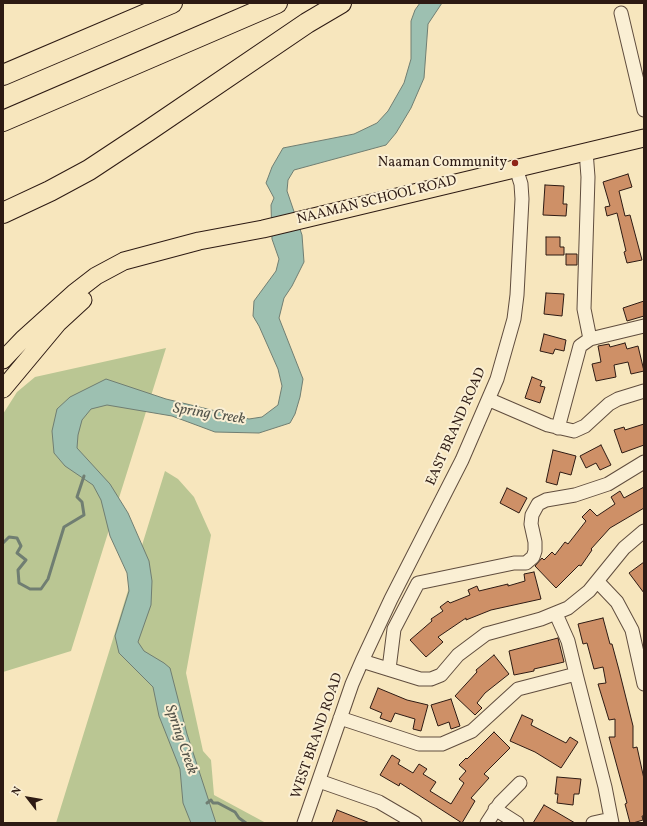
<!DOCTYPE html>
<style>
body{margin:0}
#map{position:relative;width:647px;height:826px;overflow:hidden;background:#f7e6bd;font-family:Vollkorn,serif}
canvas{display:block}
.frame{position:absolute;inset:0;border:4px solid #2d1a13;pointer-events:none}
.north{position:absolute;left:8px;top:778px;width:40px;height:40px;-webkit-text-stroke:3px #faefd4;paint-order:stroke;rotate:301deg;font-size:11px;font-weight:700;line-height:16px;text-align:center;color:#2d1a13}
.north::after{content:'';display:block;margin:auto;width:14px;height:18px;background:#2d1a13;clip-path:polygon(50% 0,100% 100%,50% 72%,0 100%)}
</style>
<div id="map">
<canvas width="647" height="826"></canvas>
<div class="frame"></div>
<div class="north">N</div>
</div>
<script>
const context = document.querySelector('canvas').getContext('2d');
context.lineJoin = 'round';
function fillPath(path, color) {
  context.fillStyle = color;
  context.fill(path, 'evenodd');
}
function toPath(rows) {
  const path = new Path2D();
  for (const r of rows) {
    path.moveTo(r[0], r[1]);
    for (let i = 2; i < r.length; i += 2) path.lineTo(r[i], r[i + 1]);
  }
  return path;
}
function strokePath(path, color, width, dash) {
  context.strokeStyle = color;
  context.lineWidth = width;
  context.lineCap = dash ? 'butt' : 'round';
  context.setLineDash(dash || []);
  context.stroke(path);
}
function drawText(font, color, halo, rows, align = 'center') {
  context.font = font + ' Vollkorn,serif';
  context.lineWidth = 4;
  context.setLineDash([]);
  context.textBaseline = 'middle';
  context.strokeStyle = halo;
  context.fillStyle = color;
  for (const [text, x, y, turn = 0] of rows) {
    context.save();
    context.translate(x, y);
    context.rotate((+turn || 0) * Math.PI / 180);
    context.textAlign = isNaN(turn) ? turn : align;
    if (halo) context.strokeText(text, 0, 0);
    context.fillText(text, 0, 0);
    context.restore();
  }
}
fillPath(toPath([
 [166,348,71,651,3,672,3,414,17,392,35,377],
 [165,471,178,479,194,497,211,535,186,673,203,751,211,760,214,795,266,823,56,823]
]), '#bac693');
const water = toPath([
 [420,3,442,3,428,24,424,78,411,108,396,133,386,145,294,170,288,180,287,191,302,235,304,262,292,286,284,298,279,318,303,379,300,397,295,414,290,423,259,433,215,432,172,416,107,405,91,409,82,420,78,435,77,448,110,484,128,513,149,561,152,581,151,605,138,642,144,651,164,663,170,668,187,734,216,823,191,823,183,803,180,769,159,716,153,687,119,653,115,636,129,591,127,573,110,536,101,500,93,485,65,466,54,453,52,431,57,409,70,397,106,379,166,399,249,419,262,417,278,405,282,386,278,369,259,326,253,316,254,301,276,271,279,259,272,239,271,205,274,198,266,183,272,167,283,148,354,134,377,123,388,111,404,83,411,59,411,21,415,10,420,3]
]);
fillPath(water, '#9dc0b1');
strokePath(water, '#707e72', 1);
strokePath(toPath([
 [3,543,9,537,17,538,21,546,17,553,26,560,18,570,19,583,30,589,41,589,48,579,64,527,84,515,82,502,77,497,84,476],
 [207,803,211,800,213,803,218,803,235,812,239,818,246,823]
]), '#707e72', 3);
const building = toPath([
 [628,174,632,187,619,191,625,216,630,215,642,260,627,263,624,252,626,251,617,213,607,216,605,207,610,206,603,182,628,174],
 [545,185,564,186,563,204,567,204,566,216,543,215,545,185],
 [546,237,560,237,560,247,564,247,564,255,546,255,546,237],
 [566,254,577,254,577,265,566,265,566,254],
 [546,293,564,294,562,316,544,314,546,293],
 [644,301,644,316,627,321,623,308,644,301],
 [544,334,566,340,564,351,555,349,553,354,540,351,544,334],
 [625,343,627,349,638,346,644,371,631,374,628,362,614,365,616,377,596,381,592,364,601,362,598,346,609,344,610,347,625,343],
 [532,377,542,381,540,386,545,387,540,403,525,398,532,377],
 [644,424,644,445,622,453,614,430,624,427,625,430,644,424],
 [601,445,611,465,600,470,596,463,586,468,580,456,601,445],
 [553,450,576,456,571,475,560,472,557,485,546,482,553,450],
 [644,487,644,508,610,528,591,549,592,550,581,566,579,565,556,588,535,566,542,558,544,560,552,552,555,555,565,542,568,544,586,521,582,517,590,509,597,516,615,504,611,497,620,491,624,498,644,487],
 [507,488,527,498,519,513,500,503,507,488],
 [644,562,644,593,629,573,644,562],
 [534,572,541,599,491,610,466,620,466,618,438,637,443,642,426,657,410,640,432,621,431,619,443,611,440,607,448,601,450,603,470,595,468,590,477,586,479,591,508,584,508,586,525,581,524,574,534,572],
 [603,618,610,644,612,644,619,670,633,726,633,748,637,747,644,779,644,816,642,816,643,820,633,823,630,823,625,804,627,803,609,737,615,737,615,719,609,720,598,684,606,683,603,667,594,669,587,643,583,644,578,624,603,618],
 [558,638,564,662,534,669,534,671,514,675,509,651,558,638],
 [494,655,509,674,485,693,477,703,482,708,475,715,455,696,477,672,476,670,494,655],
 [378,688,407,700,428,705,421,731,413,729,415,719,395,713,391,722,380,718,382,713,370,708,378,688],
 [451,699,460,726,451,729,449,722,438,726,431,705,451,699],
 [522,715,533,720,531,725,566,743,570,737,578,742,561,768,535,752,510,741,522,715],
 [494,732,510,748,484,774,489,778,471,798,475,801,462,823,400,783,399,786,380,775,392,755,400,760,398,764,413,773,419,764,427,769,423,774,436,782,430,791,451,804,464,783,459,779,466,771,459,765,466,758,467,759,494,732],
 [557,777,581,779,579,794,574,794,573,805,557,803,558,794,555,794,557,777],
 [544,805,558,813,575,823,533,823,544,805],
 [337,810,370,823,332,823,337,810]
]);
fillPath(building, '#ce9067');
strokePath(building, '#2d1a13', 1);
const minor = toPath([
 [621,13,644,110],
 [586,151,588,177,584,309,590,339],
 [490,400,548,425,574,431,585,426,609,404,618,399,644,391],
 [558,428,580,346,590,339,644,326],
 [598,582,617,602,632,630,644,684],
 [556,614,568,641,576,674],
 [362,661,420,679,431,679,441,675,458,655,486,634,541,619,568,608,589,591,624,548,644,531],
 [389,669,394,629,418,583,514,563,526,563,533,557,535,551,535,542,531,524,532,515,538,504,546,500,575,495,608,484,644,462],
 [340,718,419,744,442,744,472,731,518,689,576,674,605,787,612,823],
 [319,781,379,802,415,823],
 [495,809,517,823],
 [304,823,352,684,362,661,391,599,462,460,497,379,514,319,517,295,522,199,521,184,516,168],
 [487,823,500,803,520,783],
 [593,823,611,819]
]);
const major = toPath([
 [3,360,23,339,74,293,96,276,124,261,199,241,263,229,644,138],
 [3,389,58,323,83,300]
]);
const highway = toPath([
 [3,75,172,3],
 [3,121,277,3],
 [3,213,50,191,89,170,148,131,307,23,341,3]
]);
strokePath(minor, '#604d3e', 15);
strokePath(major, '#2d1a13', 19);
strokePath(highway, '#2d1a13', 22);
strokePath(minor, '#faefd4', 13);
strokePath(major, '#f7e6bd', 17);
strokePath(highway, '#f7e6bd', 20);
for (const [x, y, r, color] of [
 [515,163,4,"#8f2418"]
]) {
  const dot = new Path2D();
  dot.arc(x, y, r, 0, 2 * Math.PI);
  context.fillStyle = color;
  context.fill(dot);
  strokePath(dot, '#faefd4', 1.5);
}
drawText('14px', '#2d1a13', '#faefd4', [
 ["Naaman Community",507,163]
], 'right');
drawText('14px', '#2d1a13', '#faefd4', [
 ["NAAMAN SCHOOL ROAD",377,201,-14],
 ["EAST BRAND ROAD",457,427,-66],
 ["WEST BRAND ROAD",318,736,-71]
]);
drawText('italic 15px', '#54544a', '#faefd4', [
 ["Spring Creek",209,415,9],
 ["Spring Creek",180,740,71]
]);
</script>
